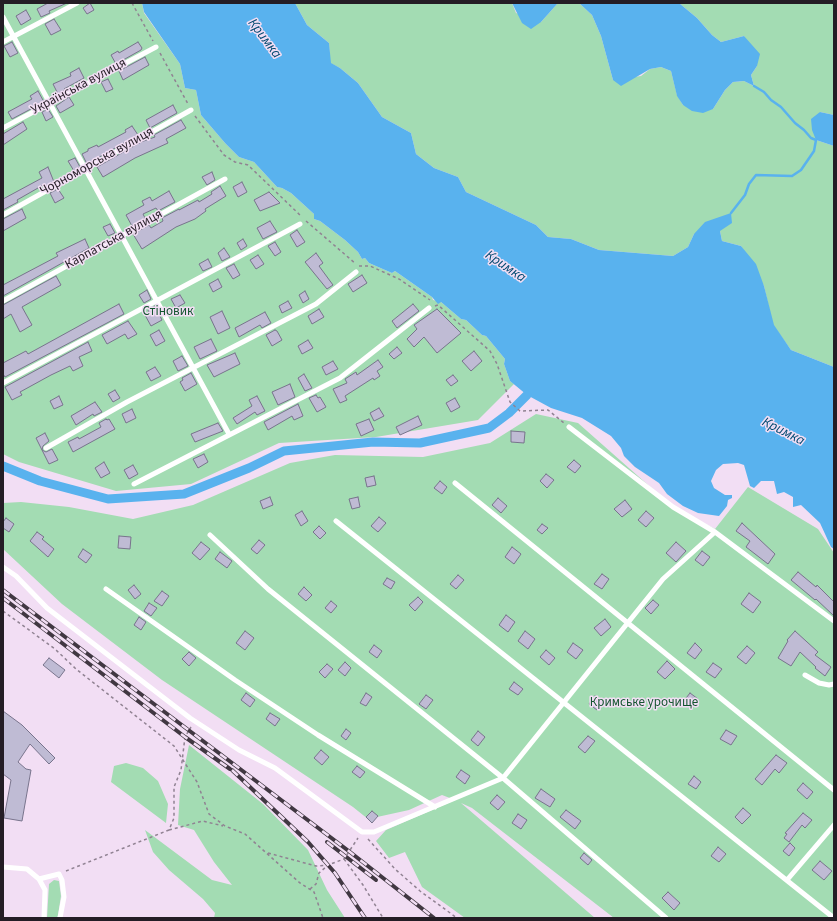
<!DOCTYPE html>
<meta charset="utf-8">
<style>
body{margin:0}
#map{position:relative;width:837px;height:921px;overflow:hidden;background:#f2def4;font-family:"Source Sans 3",sans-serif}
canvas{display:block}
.frame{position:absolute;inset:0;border:4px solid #241d25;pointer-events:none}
</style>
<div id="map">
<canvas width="837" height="921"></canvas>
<div class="frame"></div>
</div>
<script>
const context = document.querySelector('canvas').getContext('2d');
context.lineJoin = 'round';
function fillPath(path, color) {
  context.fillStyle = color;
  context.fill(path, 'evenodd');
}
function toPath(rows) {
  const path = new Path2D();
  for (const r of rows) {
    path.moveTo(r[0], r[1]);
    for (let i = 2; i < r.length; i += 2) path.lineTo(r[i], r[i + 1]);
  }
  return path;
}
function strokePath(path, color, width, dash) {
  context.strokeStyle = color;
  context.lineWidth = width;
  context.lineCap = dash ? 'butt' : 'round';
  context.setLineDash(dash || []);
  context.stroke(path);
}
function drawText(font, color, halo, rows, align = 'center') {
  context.font = font + ' "Source Sans 3",sans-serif';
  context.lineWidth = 3;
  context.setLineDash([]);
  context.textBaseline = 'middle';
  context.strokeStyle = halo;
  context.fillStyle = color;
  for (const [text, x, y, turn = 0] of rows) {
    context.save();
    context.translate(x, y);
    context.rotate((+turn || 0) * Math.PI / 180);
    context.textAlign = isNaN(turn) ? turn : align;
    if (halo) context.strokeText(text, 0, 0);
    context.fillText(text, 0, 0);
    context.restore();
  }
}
fillPath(toPath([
 [3,3,142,3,144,13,180,64,185,88,196,90,201,115,225,143,239,157,254,162,277,187,282,188,291,193,314,214,314,219,320,221,345,240,358,252,362,259,365,258,369,263,392,273,395,271,432,297,433,300,441,302,461,319,466,320,482,335,486,336,505,359,504,364,510,381,514,384,478,420,376,437,279,443,191,484,116,491,19,462,3,454],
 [295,3,512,3,516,13,541,22,558,3,579,3,592,15,601,36,613,80,641,76,650,69,661,67,671,71,677,95,683,105,713,109,725,90,733,82,744,81,754,86,751,75,757,66,744,36,721,42,712,35,697,18,679,3,834,3,834,115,820,112,816,140,834,146,834,367,791,350,773,325,764,286,741,246,722,241,720,231,694,234,688,247,673,256,599,250,571,239,548,237,536,225,466,192,458,177,434,168,416,154,411,133,382,117,358,83,340,68,330,63,329,43,307,25],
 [536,414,578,423,673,507,715,529,748,487,818,529,834,553,834,918,614,918,472,808,461,803,595,918,465,918,422,887,405,852,389,858,376,841,386,830,455,800,442,795,409,810,368,819,353,807,162,680,62,604,3,549,3,503,21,502,69,507,133,519,193,505,290,463,335,455,423,457,490,443],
 [189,745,263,804,308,850,327,890,345,918,214,918,215,913,203,899,169,870,153,852,145,830,212,880,232,885,214,862,194,830,178,825,180,789],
 [126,763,143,768,158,781,168,804,166,823,111,782,114,766],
 [54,880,59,881,61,896,58,915,57,918,47,918,49,884]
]), '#a3dcb3');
fillPath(toPath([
 [142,3,295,3,307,25,329,43,331,63,340,68,358,83,382,117,411,133,416,154,434,168,458,177,466,192,536,225,548,237,571,239,599,250,673,256,688,247,694,234,705,222,731,213,732,223,720,231,722,241,741,246,756,264,764,286,774,325,791,350,834,367,834,549,831,547,820,523,801,505,793,507,793,497,784,492,777,494,774,481,761,481,754,488,750,486,744,465,738,463,723,464,716,470,711,481,714,488,725,495,732,495,732,498,728,500,727,506,719,516,698,513,683,506,667,494,659,483,635,467,624,456,621,448,611,436,582,418,551,408,527,395,510,381,504,364,505,359,486,336,482,335,466,320,461,319,441,302,438,304,432,297,395,271,392,273,369,263,365,258,362,259,358,252,345,240,320,221,314,219,314,214,291,193,282,188,277,187,254,162,239,157,225,143,201,115,196,90,185,88,180,64,144,12],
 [512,3,558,3,541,22,531,29,522,23],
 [579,3,679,3,697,18,712,35,721,42,744,36,760,54,757,66,751,75,754,86,744,81,733,82,725,90,713,109,703,113,692,111,683,105,677,96,671,71,661,67,650,69,621,86,613,80,601,36,592,15],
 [820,112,834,115,834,146,816,140,812,130,811,119]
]), '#59b2ee');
strokePath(toPath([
 [731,213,745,195,749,184,756,175,792,176,801,170,814,151,816,140,811,138,804,130,795,123,781,107,771,100,764,92,754,86]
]), '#59b2ee', 2.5);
strokePath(toPath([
 [3,466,40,481,108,499,184,494,249,468,284,451,373,442,420,443,489,428,509,413,527,395]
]), '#59b2ee', 9);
const building = toPath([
 [48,3,67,3,49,11,50,13,41,17,37,9,48,3],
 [90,3,94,10,87,14,83,8,90,3],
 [26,10,31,19,21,25,16,16,26,10],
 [54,19,61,30,51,35,45,24,54,19],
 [12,42,18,53,10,57,4,46,12,42],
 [138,42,142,48,141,50,116,64,111,55,118,51,119,53,138,42],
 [145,57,149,65,123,80,119,71,145,57],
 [79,68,84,78,64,89,65,90,58,94,53,84,71,76,70,73,79,68],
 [108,79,113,89,106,92,101,82,108,79],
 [38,91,44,102,12,119,8,112,32,99,30,96,38,91],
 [69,97,74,105,60,113,56,106,69,97],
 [173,105,177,113,150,128,146,120,173,105],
 [48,109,53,117,46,121,42,112,48,109],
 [181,120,186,128,166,139,168,143,135,158,103,177,97,167,141,142,155,137,154,135,181,120],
 [23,122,27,129,3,145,3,134,23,122],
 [132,126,138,135,87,164,82,154,88,151,88,149,97,145,98,147,126,132,125,130,132,126],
 [75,158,80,167,74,171,68,161,75,158],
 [48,167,54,182,46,186,45,184,17,200,18,202,3,210,3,199,42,178,39,172,48,167],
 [212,172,215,180,207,185,202,177,212,172],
 [242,182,247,192,238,197,233,187,242,182],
 [220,186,226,196,205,209,206,211,195,219,176,227,142,249,133,234,149,225,151,228,163,221,162,218,179,209,179,210,198,200,199,202,212,194,211,192,220,186],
 [58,189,64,198,55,203,50,193,58,189],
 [169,191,175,202,158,211,156,208,143,214,145,218,132,226,126,215,144,205,142,201,150,197,152,201,169,191],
 [269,192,280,203,260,211,254,200,269,192],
 [22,209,26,218,3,231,3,219,22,209],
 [270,221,277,232,263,239,257,228,270,221],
 [110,224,115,233,108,236,103,227,110,224],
 [297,230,305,242,297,247,290,235,297,230],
 [85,239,89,248,3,296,3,285,58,256,56,253,85,239],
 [243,239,247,246,241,250,237,243,243,239],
 [275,242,281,252,275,256,268,246,275,242],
 [224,248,230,257,222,261,218,253,224,248],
 [316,253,323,263,319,266,333,285,327,289,305,262,316,253],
 [258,255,264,264,256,269,250,260,258,255],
 [208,259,212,267,203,271,199,264,208,259],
 [234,264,240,275,233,279,226,268,234,264],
 [362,275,367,283,353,292,348,284,362,275],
 [56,276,61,285,22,307,32,325,20,332,11,314,3,319,3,305,56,276],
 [218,279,222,287,213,292,209,284,218,279],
 [147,290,151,299,144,303,139,295,147,290],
 [305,291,309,299,303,303,299,295,305,291],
 [180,295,185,303,176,308,171,299,180,295],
 [288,301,292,308,282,313,279,306,288,301],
 [119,304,124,314,5,377,3,374,3,363,26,351,28,354,119,304],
 [413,304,419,311,397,328,392,321,413,304],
 [155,306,162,320,151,326,145,315,149,313,148,310,155,306],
 [319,309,324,317,312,324,308,316,319,309],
 [437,309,461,333,437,353,424,337,414,347,407,339,417,329,414,325,437,309],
 [222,311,230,328,218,334,210,317,222,311],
 [265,312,271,323,262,328,260,325,239,337,235,328,265,312],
 [128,321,137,334,128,339,125,334,107,344,102,335,128,321],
 [159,330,165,341,156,346,150,335,159,330],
 [275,330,277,331,282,340,272,346,266,335,275,330],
 [211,339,217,351,200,359,194,347,211,339],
 [308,340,313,348,302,354,298,346,308,340],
 [88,342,92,351,79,357,83,366,73,371,70,366,51,375,20,392,22,395,12,400,5,387,88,342],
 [397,347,402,353,394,359,389,354,397,347],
 [474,351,482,361,471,371,462,361,474,351],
 [235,353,240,364,214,377,207,365,235,353],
 [182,356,188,366,178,371,173,361,182,356],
 [378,360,383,367,377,371,380,376,374,380,373,378,345,396,347,400,340,403,333,389,347,383,345,379,356,372,357,375,378,360],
 [333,361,338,369,326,375,322,367,333,361],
 [155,367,161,376,151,381,146,372,155,367],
 [191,373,197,384,185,391,180,382,183,380,182,378,191,373],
 [304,374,312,388,305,391,298,378,304,374],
 [453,375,458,381,451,386,446,380,453,375],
 [290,384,295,397,278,405,272,392,290,384],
 [115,390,120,398,113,402,108,394,115,390],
 [316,395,318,398,320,397,326,407,317,412,309,398,316,395],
 [59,396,63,405,54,409,50,401,59,396],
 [257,396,265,411,257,415,255,412,237,424,233,418,252,406,249,400,257,396],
 [455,398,460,407,451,412,446,403,455,398],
 [95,402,102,412,94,416,93,414,76,425,71,416,95,402],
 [298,404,303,416,294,420,292,416,268,430,264,422,298,404],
 [379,408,384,416,374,421,370,413,379,408],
 [132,409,136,418,126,423,122,414,132,409],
 [418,416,422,425,400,435,396,427,418,416],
 [106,419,107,420,109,419,115,429,73,452,68,442,78,437,79,439,101,427,99,423,106,419],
 [369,419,374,430,361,436,356,424,369,419],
 [218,423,223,431,195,442,191,434,218,423],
 [511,431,525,432,524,443,511,442,511,431],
 [45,433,49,441,43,446,42,450,46,452,52,449,58,460,49,464,36,438,45,433],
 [204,454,208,462,198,468,193,459,204,454],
 [574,460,581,466,575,473,567,467,574,460],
 [104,462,110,473,101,478,95,468,104,462],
 [133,465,138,474,129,479,124,470,133,465],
 [546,474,554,480,547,488,540,481,546,474],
 [374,476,376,485,367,487,365,478,374,476],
 [440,481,447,487,442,494,434,488,440,481],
 [270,497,273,505,263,509,260,501,270,497],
 [358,497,360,507,352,509,349,499,358,497],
 [498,498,507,506,501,513,492,505,498,498],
 [625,500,632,509,622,517,614,509,625,500],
 [302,511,308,521,301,526,295,515,302,511],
 [646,511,654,518,646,527,638,520,646,511],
 [379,517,386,523,378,532,371,526,379,517],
 [6,518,14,524,9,532,3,528,3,522,6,518],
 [742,523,775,554,768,564,746,547,750,541,736,531,742,523],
 [542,524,548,528,542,534,537,530,542,524],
 [319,526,326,533,320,539,313,532,319,526],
 [37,532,44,537,42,539,54,549,48,557,30,541,37,532],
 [119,536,131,537,130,549,118,548,119,536],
 [259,540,265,545,257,554,251,549,259,540],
 [201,542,210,549,200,560,192,553,201,542],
 [676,542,686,551,676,562,666,553,676,542],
 [512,547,521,554,514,564,505,557,512,547],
 [83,549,92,555,86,563,78,557,83,549],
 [702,551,710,557,703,566,695,560,702,551],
 [220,552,232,561,227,568,215,559,220,552],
 [798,572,816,587,817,585,834,602,834,616,816,599,815,600,791,580,798,572],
 [602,574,609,579,602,589,594,584,602,574],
 [458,575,464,580,456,589,450,584,458,575],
 [387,578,395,582,391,589,383,584,387,578],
 [134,585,141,594,135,599,128,590,134,585],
 [304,587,312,595,306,601,298,594,304,587],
 [162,591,169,596,162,606,154,601,162,591],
 [749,593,761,602,753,613,741,604,749,593],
 [418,597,423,602,415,611,409,605,418,597],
 [653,600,659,605,651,614,645,608,653,600],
 [331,601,337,606,331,613,325,608,331,601],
 [149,603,157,608,151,616,144,611,149,603],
 [506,615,515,622,508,632,499,625,506,615],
 [139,617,146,622,141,630,134,625,139,617],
 [605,619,611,627,601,636,594,628,605,619],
 [245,631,254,638,245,650,236,643,245,631],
 [525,631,535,639,528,649,518,641,525,631],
 [795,631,818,652,815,655,831,667,825,676,815,668,816,667,800,652,791,666,778,658,788,641,787,640,795,631],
 [573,643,583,650,576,659,567,652,573,643],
 [695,643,702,650,695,659,687,653,695,643],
 [374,645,382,651,377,658,369,652,374,645],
 [747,646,755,653,746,664,737,657,747,646],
 [546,650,555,658,549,665,540,657,546,650],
 [189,652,196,658,189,666,182,659,189,652],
 [49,658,65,670,59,678,43,665,49,658],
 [667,661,675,669,665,679,657,672,667,661],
 [345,662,351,668,345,676,338,670,345,662],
 [713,663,722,669,715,678,706,672,713,663],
 [327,664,333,669,325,678,319,672,327,664],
 [514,682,523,689,518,695,509,689,514,682],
 [246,693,255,700,250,707,241,700,246,693],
 [366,693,372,697,366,706,360,703,366,693],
 [690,693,698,699,691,708,683,702,690,693],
 [426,695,433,700,426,709,419,704,426,695],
 [595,696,604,702,597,710,589,704,595,696],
 [3,711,22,725,55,758,49,764,30,744,18,762,26,769,31,770,22,821,4,818,11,780,3,774,3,711],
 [270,713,280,719,275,726,266,719,270,713],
 [346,729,351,733,346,740,341,736,346,729],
 [726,730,737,736,731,745,720,739,726,730],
 [478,731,485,737,478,746,471,740,478,731],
 [588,736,595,741,585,753,578,747,588,736],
 [321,750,329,757,322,765,314,758,321,750],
 [776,755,787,763,779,773,775,769,762,785,755,779,776,755],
 [357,766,365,772,360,778,352,772,357,766],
 [461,770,470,776,465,784,456,777,461,770],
 [694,776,701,782,696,789,688,784,694,776],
 [803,783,813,792,807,799,797,790,803,783],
 [541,789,555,799,550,807,535,798,541,789],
 [497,795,505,802,498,810,490,803,497,795],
 [743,808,751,815,742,824,735,817,743,808],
 [566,810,581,821,575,829,560,817,566,810],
 [372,811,378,816,372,823,366,817,372,811],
 [803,813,812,820,805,828,802,825,789,842,784,838,787,834,785,833,803,813],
 [518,814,527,820,521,829,512,823,518,814],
 [790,843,795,848,789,856,783,851,790,843],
 [718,847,726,854,719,862,711,856,718,847],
 [584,853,592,860,588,865,580,858,584,853],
 [820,861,832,871,824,880,812,870,820,861],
 [668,892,680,903,674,910,662,898,668,892]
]);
fillPath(building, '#bfbbd4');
strokePath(building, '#78748c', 1);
strokePath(toPath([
 [132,3,153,41],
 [160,53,188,104],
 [195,116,224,155,235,162,248,165,302,217],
 [306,221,356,264],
 [359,266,370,266,399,279,430,300],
 [435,306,438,305,490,351,497,364,510,402,520,411,548,410,564,423],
 [3,611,55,649,76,669,174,746,197,782,209,814,225,826,245,834,300,883,314,892,323,918],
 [169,830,203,821,223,826],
 [368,839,395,869,420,891,457,918],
 [268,853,316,866,328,865,344,859,358,838],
 [344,859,363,885,383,918],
 [66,871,169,830,174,818,174,787,181,770,185,737,191,727],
 [310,889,316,884,319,873,327,866]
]), '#908292', 1.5, [3, 3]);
strokePath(toPath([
 [3,17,229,434],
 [3,42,77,3],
 [3,128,156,47],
 [3,215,191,110],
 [3,301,225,179],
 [3,383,300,224],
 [569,427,673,507,715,532],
 [46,448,127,402,316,304,356,272],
 [455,483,834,790],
 [134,484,340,378,429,308],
 [336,521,834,918],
 [210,535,268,589,503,778,666,918],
 [3,567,16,576,47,608,190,718,239,750,275,768,362,832,374,832,503,778,663,579,715,532,834,621],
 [106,589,235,680,318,735,435,807],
 [805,675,819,683,829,685,834,684],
 [3,867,27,869,39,879,45,890,44,918],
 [39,879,59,874,62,880,64,897,60,918],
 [787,880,834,825]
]), '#fff', 5);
const rail = toPath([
 [3,590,350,852,434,918],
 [3,598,185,737,230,769],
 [232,770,308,842,335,873,365,918],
 [327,842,376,880]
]);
strokePath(rail, '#413842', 4);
strokePath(rail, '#f2def4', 2.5, [8]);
drawText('13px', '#241d25', '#f2def4', [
 ["Українська вулиця",79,87,-28],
 ["Чорноморська вулиця",97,162,-29],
 ["Карпатська вулиця",114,240,-29]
]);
drawText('13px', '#13552f', '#f2def4', [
 ["Стіновик",168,312],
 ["Кримське урочище",644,703]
]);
drawText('italic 14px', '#004970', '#f2def4', [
 ["Кримка",264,39,53],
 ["Кримка",505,267,34],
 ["Кримка",783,432,27]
]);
</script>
